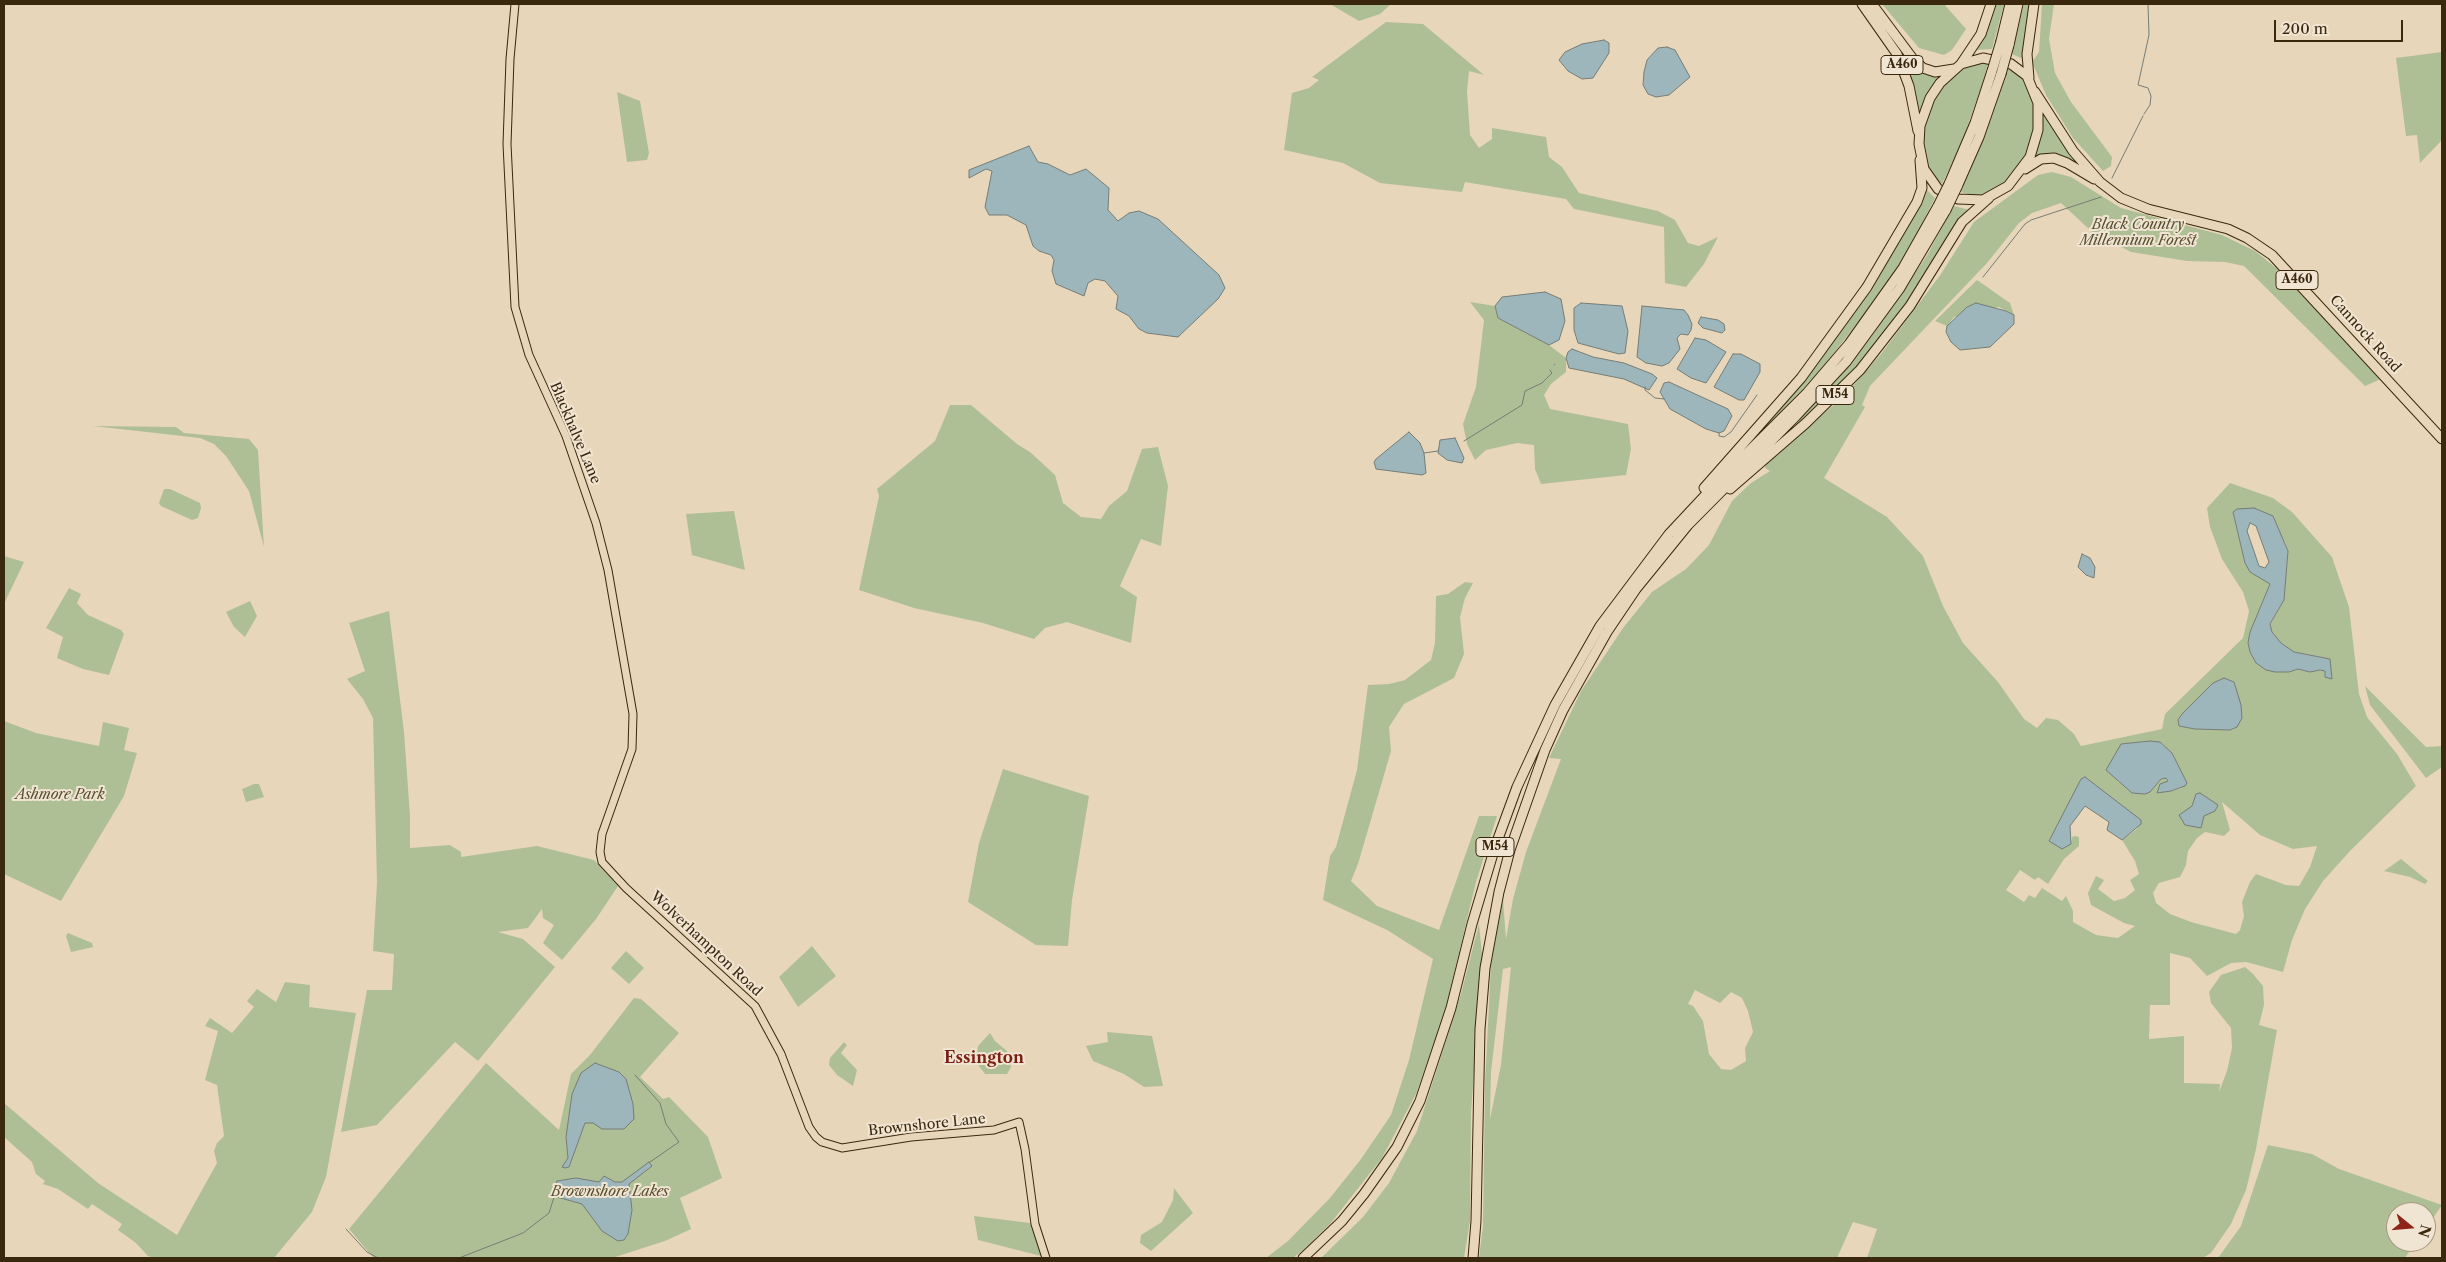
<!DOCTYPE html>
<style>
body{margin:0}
#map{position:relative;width:2446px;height:1262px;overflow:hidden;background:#e8d6ba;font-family:"Libre Caslon Text",serif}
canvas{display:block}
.frame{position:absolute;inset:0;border:5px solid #3a280e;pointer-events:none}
.north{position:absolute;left:2386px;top:1202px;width:50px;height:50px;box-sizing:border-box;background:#f0e4d2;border:1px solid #a79984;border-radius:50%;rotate:107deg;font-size:14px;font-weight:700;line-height:20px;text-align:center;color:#3a280e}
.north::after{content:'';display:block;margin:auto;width:18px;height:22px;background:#8f2418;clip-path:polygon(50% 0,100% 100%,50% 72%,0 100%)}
.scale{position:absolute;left:2274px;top:20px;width:129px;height:22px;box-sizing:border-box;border:2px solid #3a280e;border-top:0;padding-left:6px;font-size:15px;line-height:18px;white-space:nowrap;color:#3a280e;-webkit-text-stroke:4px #f0e4d2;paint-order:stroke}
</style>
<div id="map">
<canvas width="2446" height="1262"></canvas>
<div class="frame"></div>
<div class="north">N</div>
<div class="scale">200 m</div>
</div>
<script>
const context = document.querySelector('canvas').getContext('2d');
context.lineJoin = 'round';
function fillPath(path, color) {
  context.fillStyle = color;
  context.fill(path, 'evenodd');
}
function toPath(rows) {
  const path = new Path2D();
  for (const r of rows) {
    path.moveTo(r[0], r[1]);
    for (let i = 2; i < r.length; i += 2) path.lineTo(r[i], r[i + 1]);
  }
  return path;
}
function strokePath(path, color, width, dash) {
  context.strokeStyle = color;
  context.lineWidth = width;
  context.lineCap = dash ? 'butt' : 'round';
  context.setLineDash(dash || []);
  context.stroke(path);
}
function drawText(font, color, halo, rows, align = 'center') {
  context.font = font + ' "Libre Caslon Text",serif';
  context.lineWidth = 4;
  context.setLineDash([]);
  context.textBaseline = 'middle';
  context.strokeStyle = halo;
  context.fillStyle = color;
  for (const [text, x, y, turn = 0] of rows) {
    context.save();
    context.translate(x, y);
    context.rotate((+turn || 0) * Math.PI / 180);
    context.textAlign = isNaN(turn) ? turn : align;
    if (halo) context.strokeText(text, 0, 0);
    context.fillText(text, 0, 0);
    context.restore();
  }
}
fillPath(toPath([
 [1330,4,1391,4,1380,14,1359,21],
 [1866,4,1869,4,1914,66,1920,70,1943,74,1928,94,1917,120,1912,84,1904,60],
 [1882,4,1944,4,1966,29,1952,50,1944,55,1919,48],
 [1994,4,2004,4,1992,49,1977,50],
 [2024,4,2031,4,2023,59,2012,54],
 [2042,4,2054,4,2049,39,2055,73,2071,102,2112,157,2111,166,2103,171,2073,138,2046,95,2032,62,2039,52],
 [1386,22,1423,24,1484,75,1469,71,1467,91,1470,135,1479,148,1492,139,1492,128,1546,137,1549,157,1562,167,1579,193,1658,211,1675,220,1688,243,1699,246,1718,237,1704,264,1686,287,1665,283,1664,227,1574,209,1566,199,1465,182,1462,192,1380,183,1343,163,1284,150,1292,93,1309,88,1319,80,1312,77],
 [2442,52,2442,140,2420,163,2417,135,2406,136,2396,58],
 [1979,63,1988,63,1984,79,1962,142,1942,184,1929,172,1923,142,1924,129,1931,103,1940,90,1959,71],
 [2009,67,2024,79,2033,97,2035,108,2033,136,2029,150,2013,175,2002,184,1983,195,1976,196,1961,192,1991,119],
 [617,92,640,101,649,153,647,160,627,162],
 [2042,106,2085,168,2071,162,2033,159,2042,131],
 [2052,172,2071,177,2121,208,2222,235,2255,251,2289,278,2381,379,2365,386,2244,266,2225,262,2187,261,2131,252,2091,231,2061,203,2032,213,2019,223,1987,263,1870,386,1862,405,1865,407,1824,478,1887,517,1923,556,1943,606,1963,643,1998,682,2024,719,2037,728,2046,718,2058,720,2074,734,2081,746,2162,729,2165,714,2243,638,2249,611,2243,592,2222,559,2210,527,2207,508,2230,483,2273,498,2292,512,2332,557,2349,607,2359,694,2367,717,2397,754,2416,786,2351,850,2323,881,2305,909,2292,940,2283,972,2246,962,2231,963,2207,976,2190,958,2170,953,2170,1005,2150,1005,2149,1039,2184,1036,2184,1083,2220,1084,2219,1092,2227,1071,2232,1048,2231,1028,2211,1003,2209,992,2221,975,2245,967,2253,974,2263,986,2264,1005,2259,1025,2277,1030,2256,1149,2246,1190,2231,1224,2211,1253,2203,1258,1867,1258,1877,1229,1853,1222,1837,1258,1479,1258,1483,1226,1485,1083,1491,965,1503,900,1506,939,1513,899,1526,852,1561,759,1549,758,1581,691,1623,628,1652,592,1686,569,1709,545,1732,501,1751,483,1770,471,1765,468,1766,462,1843,397,1881,354,1941,274,1974,222,2038,175],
 [2233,512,2285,542,2288,551,2284,600,2270,625,2272,632,2281,643,2294,652,2330,659,2325,671,2298,669,2289,672,2256,663,2250,652,2248,643,2250,633,2270,584,2245,563],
 [2213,683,2237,727,2230,730,2195,729,2179,726,2178,720,2182,714],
 [2150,741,2163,744,2169,751,2182,788,2171,791,2166,778,2161,779,2153,789,2118,782,2121,744],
 [2085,777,2138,828,2122,840,2135,861,2139,874,2130,880,2135,890,2125,898,2114,901,2098,889,2104,880,2096,876,2088,893,2091,905,2124,923,2135,926,2118,938,2096,935,2073,922,2073,911,2066,896,2062,901,2042,888,2035,898,2029,895,2024,902,2006,890,2020,870,2035,880,2038,877,2048,884,2064,859,2079,846,2079,837,2075,836,2072,837,2071,844,2049,841],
 [2222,802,2260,835,2293,849,2317,846,2310,867,2299,886,2286,885,2256,874,2250,882,2242,902,2244,916,2240,930,2236,934,2191,922,2170,914,2156,903,2153,893,2159,883,2180,877,2186,865,2188,851,2197,838,2205,832,2224,836,2230,830],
 [1511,967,1501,1065,1490,1119,1491,1072,1503,969],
 [1695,990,1720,1003,1731,992,1742,998,1748,1011,1753,1032,1745,1048,1746,1061,1731,1070,1721,1069,1709,1054,1703,1021,1693,1006,1688,1004],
 [1925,188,1935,198,1910,247,1880,294,1819,372,1746,447,1824,353],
 [1954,206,1970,210,1911,299,1876,346,1832,394,1768,451,1825,392,1871,337,1926,257],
 [1977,280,2010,303,2014,315,1999,307,1954,317,1947,326,1935,321],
 [1470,302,1495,306,1498,318,1549,345,1566,358,1566,372,1551,384,1544,395,1550,409,1628,424,1631,449,1626,475,1541,484,1535,469,1534,445,1517,443,1486,450,1475,460,1467,444,1463,424,1476,387,1484,320],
 [950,405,971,405,1017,444,1030,452,1055,475,1063,503,1081,517,1101,519,1109,506,1127,491,1142,449,1158,447,1168,486,1161,546,1141,539,1120,586,1137,597,1131,643,1067,622,1045,628,1034,639,983,623,914,608,859,590,879,496,877,489,935,441],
 [93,426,176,427,184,433,249,439,258,450,264,547,249,491,226,456,214,444,200,438],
 [164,489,170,489,200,503,201,508,198,518,192,520,161,506,159,503],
 [734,511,745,570,692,555,686,514],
 [4,556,24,562,4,604],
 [1465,582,1473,583,1465,598,1460,617,1464,654,1454,678,1404,704,1389,727,1391,751,1358,864,1351,881,1377,906,1439,930,1479,816,1497,816,1476,882,1444,1015,1416,1094,1382,1158,1330,1224,1302,1251,1293,1258,1266,1258,1288,1241,1330,1198,1361,1159,1391,1115,1409,1060,1433,959,1387,930,1323,900,1330,856,1336,847,1357,770,1368,685,1389,684,1405,680,1431,660,1435,643,1436,596,1448,594],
 [69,588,81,594,77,603,88,615,121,630,124,634,109,675,83,669,57,658,63,637,46,628],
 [250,601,257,616,245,637,234,627,226,612],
 [389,611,404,732,410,816,410,848,450,845,461,852,461,857,537,846,594,860,618,886,596,919,562,960,543,943,554,925,543,918,542,909,528,928,498,932,523,939,555,967,478,1061,455,1042,377,1125,341,1132,367,990,392,990,394,954,373,951,377,883,373,718,363,699,347,679,365,671,349,623],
 [2365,686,2426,747,2442,746,2442,767,2426,778,2370,705],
 [4,721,36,733,99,746,103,722,129,728,124,750,137,753,124,796,61,901,4,874],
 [1003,769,1089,796,1072,900,1068,946,1036,945,968,902,979,843],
 [254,784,259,784,264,797,246,802,242,789],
 [2401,859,2428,881,2425,884,2410,877,2384,871],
 [1479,924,1482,954,1471,1114,1470,1221,1464,1258,1311,1258,1322,1257,1363,1217,1389,1183,1417,1131,1461,994],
 [68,933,92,943,93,947,71,952,66,936],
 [812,946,836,976,798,1007,779,977],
 [626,951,644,968,629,984,611,968],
 [285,982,310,985,309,1007,356,1013,326,1177,312,1212,274,1258,154,1258,148,1256,136,1243,118,1230,122,1224,92,1204,88,1209,58,1189,43,1184,45,1181,36,1174,32,1162,4,1137,4,1103,98,1183,177,1235,217,1163,214,1151,217,1143,224,1136,217,1085,205,1080,218,1031,205,1026,210,1018,232,1033,254,1007,247,1001,257,989,276,1002],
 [634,998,641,999,679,1033,640,1077,663,1099,669,1097,708,1137,722,1178,680,1198,691,1229,665,1241,612,1258,374,1258,371,1255,349,1229,486,1063,559,1130,571,1074,590,1055],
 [1107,1032,1152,1036,1163,1086,1144,1087,1124,1074,1093,1061,1086,1046,1108,1042],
 [990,1033,995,1041,1008,1052,1011,1067,1007,1074,985,1074,976,1062,978,1046],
 [844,1042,847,1045,841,1053,857,1070,853,1086,837,1075,829,1065,830,1058],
 [2268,1145,2312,1154,2339,1169,2442,1205,2426,1228,2426,1212,2396,1212,2396,1242,2416,1242,2405,1258,2218,1258,2241,1226],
 [1174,1188,1193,1213,1151,1251,1140,1243,1141,1235,1162,1222,1173,1200],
 [974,1216,1030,1223,1041,1256,978,1240]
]), '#afbf95');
const water = toPath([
 [1604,40,1609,43,1609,53,1593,78,1582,79,1568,71,1559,60,1565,52,1582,44,1604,40],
 [1667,47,1675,50,1690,77,1669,95,1656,97,1648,94,1643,85,1644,72,1647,60,1658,48,1667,47],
 [1029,146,1038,162,1048,164,1070,175,1086,169,1109,188,1108,210,1118,221,1129,213,1139,211,1158,219,1219,275,1225,288,1218,299,1178,337,1147,333,1139,329,1129,316,1116,309,1118,296,1105,281,1095,279,1088,283,1084,296,1056,284,1052,271,1054,260,1051,255,1039,251,1033,246,1026,225,1007,215,989,215,985,207,992,171,986,169,969,178,969,170,1029,146],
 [1545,292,1561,299,1565,321,1559,340,1549,345,1498,318,1495,306,1502,297,1545,292],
 [1581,303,1622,306,1628,331,1625,353,1619,354,1578,343,1574,330,1574,308,1581,303],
 [1976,303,2006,311,2014,315,2014,324,1990,347,1960,350,1951,342,1946,332,1947,326,1967,307,1976,303],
 [1642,306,1684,310,1688,315,1692,324,1691,330,1688,335,1681,334,1677,338,1680,349,1669,363,1662,366,1646,363,1637,357,1642,306],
 [1701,317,1718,320,1724,324,1725,330,1722,333,1703,328,1698,323,1701,317],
 [1695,338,1706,340,1726,352,1706,383,1691,378,1677,369,1695,338],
 [1572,349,1593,357,1624,363,1652,374,1657,378,1649,390,1624,379,1569,368,1566,358,1568,352,1572,349],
 [1733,354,1741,354,1760,364,1760,372,1744,400,1739,400,1714,387,1733,354],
 [1669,382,1728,409,1732,416,1724,431,1719,433,1706,429,1670,409,1660,392,1664,383,1669,382],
 [1409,432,1420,443,1424,453,1426,473,1422,475,1376,469,1374,462,1376,459,1409,432],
 [1455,438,1464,458,1462,463,1447,460,1438,453,1440,440,1455,438],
 [2254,508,2273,516,2288,551,2284,600,2270,624,2272,632,2281,643,2294,652,2330,659,2332,679,2325,677,2325,671,2320,670,2310,672,2298,669,2289,672,2275,672,2266,670,2256,663,2250,652,2248,643,2250,632,2270,584,2250,572,2245,563,2233,512,2237,509,2254,508],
 [2250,523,2256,526,2269,562,2265,568,2259,566,2247,531,2250,523],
 [2082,554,2090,558,2095,567,2094,578,2086,575,2078,567,2082,554],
 [2224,678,2234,682,2241,705,2242,718,2237,727,2230,730,2195,729,2179,726,2178,720,2182,714,2213,683,2224,678],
 [2150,741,2160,742,2172,753,2187,783,2185,786,2171,791,2157,793,2160,784,2168,781,2166,778,2161,779,2150,792,2145,794,2132,793,2106,770,2121,744,2150,741],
 [2085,777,2141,820,2141,824,2122,840,2107,830,2109,822,2085,806,2070,826,2071,844,2062,849,2049,841,2081,779,2085,777],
 [2200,793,2218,805,2215,811,2204,816,2201,828,2185,825,2179,815,2192,806,2196,794,2200,793],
 [595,1063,619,1072,626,1079,633,1104,634,1119,624,1129,602,1129,593,1123,585,1123,569,1167,565,1168,562,1167,568,1158,566,1137,572,1094,581,1073,595,1063],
 [649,1162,652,1166,629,1184,632,1210,628,1234,624,1240,618,1241,602,1231,582,1204,557,1197,554,1190,557,1181,576,1178,599,1182,604,1176,615,1182,622,1182,649,1162]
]);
fillPath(water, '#9cb6bb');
strokePath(water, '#757d76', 1);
strokePath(toPath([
 [2144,114,2150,105,2151,96,2148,88,2138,85,2149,35,2148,4],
 [2112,178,2143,116],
 [1983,277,2025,224,2031,220,2101,197],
 [1554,365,1555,364],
 [1645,387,1645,390,1655,398,1664,399],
 [1719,433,1719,436,1724,437,1731,432,1757,395],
 [1464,441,1522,405,1525,391,1542,383,1552,373,1550,370],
 [1424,453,1438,451],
 [635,1075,660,1103,666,1124,679,1142,650,1162],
 [346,1229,367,1252,378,1258],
 [386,1258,403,1258],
 [459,1258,523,1233,549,1213,555,1194]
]), '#757d76', 1);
const major = toPath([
 [515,4,510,59,507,144,515,307,529,355,566,436,596,523,608,570,633,714,632,749,602,834,600,852,602,862,626,888,755,1006,781,1054,809,1127,816,1137,822,1142,842,1148,911,1137,994,1130,1019,1122,1025,1149,1035,1224,1046,1258]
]);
const highway = toPath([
 [1862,4,1897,54,1909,86,1918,131],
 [1872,4,1913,59,1923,68,1935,72,1954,69],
 [2001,41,2010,4],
 [2009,45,2018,4],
 [1983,58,2011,64,2027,76,2038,103,2038,130,2030,157,2008,186,1983,200,1958,199,1938,189,1924,169,1919,144,1920,126,1930,98,1940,83,1961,64,1983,58],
 [1961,64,1981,34,1991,4],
 [2029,78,2027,54,2034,4],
 [2035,92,2073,151,2100,182,2121,198,2148,209,2228,229,2247,238,2272,255,2442,439],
 [2025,169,2041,159,2054,158,2067,163,2094,179],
 [1949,184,1975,123,1992,71],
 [1957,187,1979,137,2001,74],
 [1704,488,1801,378,1867,287,1917,202,1922,188,1920,160],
 [1730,489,1806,423,1860,370,1910,306,1962,222,1989,198],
 [1303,1258,1342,1221,1364,1194,1397,1147,1420,1101,1451,1008,1472,924,1495,847,1517,787,1555,705,1600,626,1669,534,1712,488,1807,393,1849,344,1903,268,1938,206],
 [1473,1258,1476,1221,1480,1029,1485,968,1499,892,1510,850,1545,750,1563,710,1607,632,1636,589,1688,525,1796,416,1846,362,1900,288,1946,210]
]);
strokePath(major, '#3a280e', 9);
strokePath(highway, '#3a280e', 11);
strokePath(major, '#e8d6ba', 7);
strokePath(highway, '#e8d6ba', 9);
const highwayBridge = toPath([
 [1992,71,2001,41],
 [2001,74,2009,45],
 [1938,206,1949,184],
 [1946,210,1957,187]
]);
strokePath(highwayBridge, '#3a280e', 11, []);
strokePath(highwayBridge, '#e8d6ba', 9);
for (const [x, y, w] of [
 [1902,65,42],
 [2297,280,42],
 [1835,395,38],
 [1495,847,38]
]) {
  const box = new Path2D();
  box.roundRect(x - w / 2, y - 9.5, w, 19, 4);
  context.fillStyle = '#f0e4d2';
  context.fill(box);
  strokePath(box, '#3a280e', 1);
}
drawText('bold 12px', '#3a280e', null, [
 ["A460",1902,65],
 ["A460",2297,280],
 ["M54",1835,395],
 ["M54",1495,847]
]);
drawText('italic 14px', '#574e30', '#f0e4d2', [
 ["Black Country",2138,225],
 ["Millennium Forest",2138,241],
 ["Ashmore Park",60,795],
 ["Brownshore Lakes",610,1192]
]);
drawText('14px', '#3a280e', '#f0e4d2', [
 ["Cannock Road",2365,334,48],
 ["Blackhalve Lane",575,433,67],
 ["Wolverhampton Road",706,944,43],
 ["Brownshore Lane",927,1125,-6]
]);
drawText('bold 16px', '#7a1f14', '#f0e4d2', [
 ["Essington",984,1058]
]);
</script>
